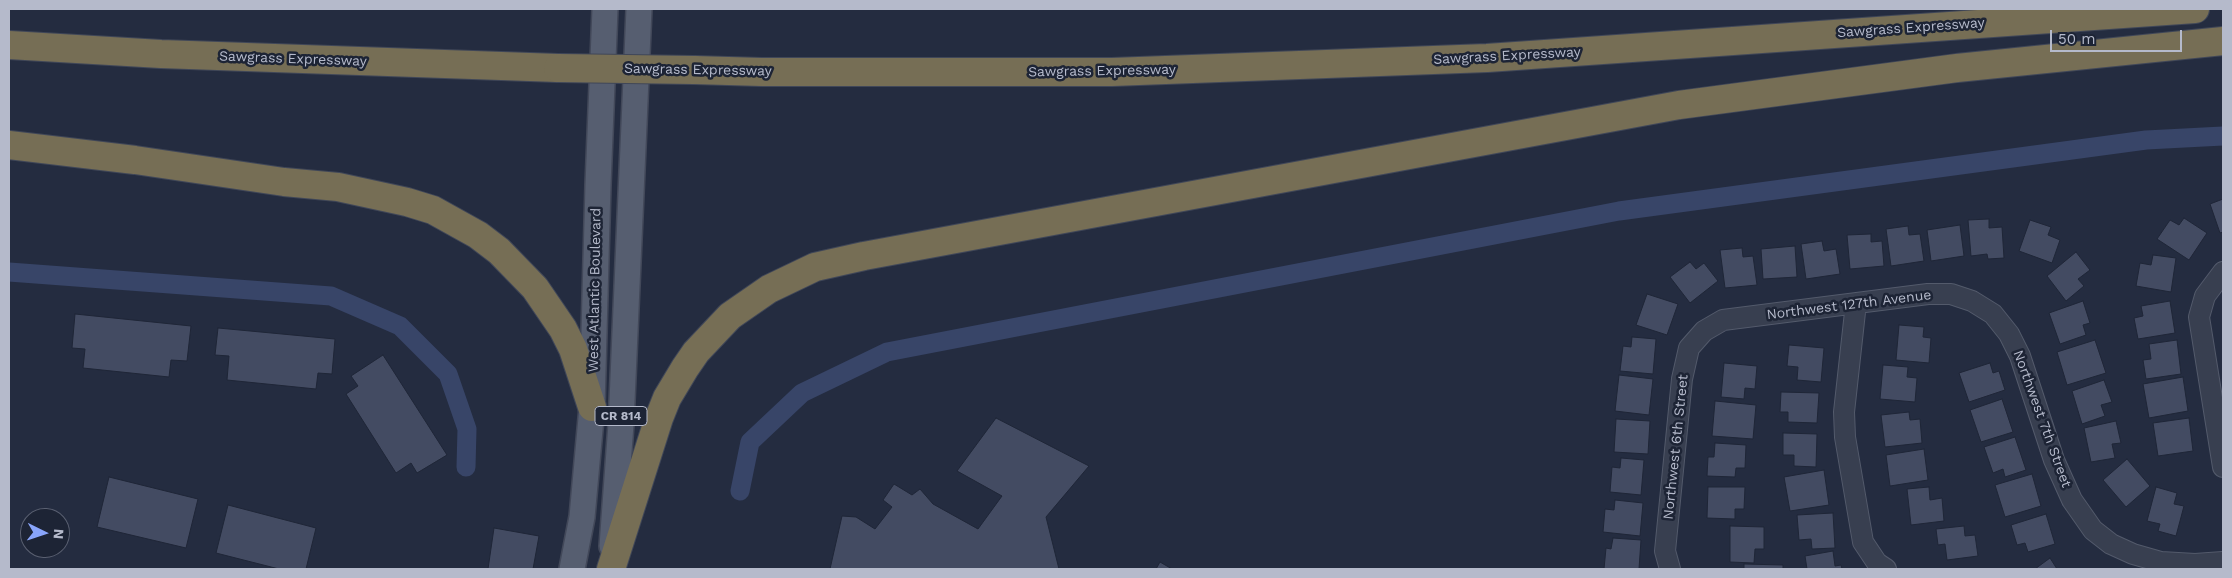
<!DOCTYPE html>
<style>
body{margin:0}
#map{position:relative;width:2232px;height:578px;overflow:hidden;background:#242c40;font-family:"Work Sans",sans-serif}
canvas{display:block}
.frame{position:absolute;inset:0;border:10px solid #b5bacb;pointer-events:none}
.north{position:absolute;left:20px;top:508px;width:50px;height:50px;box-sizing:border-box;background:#1d2435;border:1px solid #5a6071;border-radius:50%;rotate:94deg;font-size:14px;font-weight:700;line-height:20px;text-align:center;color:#b5bacb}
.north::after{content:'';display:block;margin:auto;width:18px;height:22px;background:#89a5fb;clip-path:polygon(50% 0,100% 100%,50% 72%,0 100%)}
.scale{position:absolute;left:2050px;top:30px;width:132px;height:22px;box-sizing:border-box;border:2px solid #b5bacb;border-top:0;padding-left:6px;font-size:15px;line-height:18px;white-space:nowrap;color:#b5bacb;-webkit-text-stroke:4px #1d2435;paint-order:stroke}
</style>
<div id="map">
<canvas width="2232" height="578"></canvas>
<div class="frame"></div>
<div class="north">N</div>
<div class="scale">50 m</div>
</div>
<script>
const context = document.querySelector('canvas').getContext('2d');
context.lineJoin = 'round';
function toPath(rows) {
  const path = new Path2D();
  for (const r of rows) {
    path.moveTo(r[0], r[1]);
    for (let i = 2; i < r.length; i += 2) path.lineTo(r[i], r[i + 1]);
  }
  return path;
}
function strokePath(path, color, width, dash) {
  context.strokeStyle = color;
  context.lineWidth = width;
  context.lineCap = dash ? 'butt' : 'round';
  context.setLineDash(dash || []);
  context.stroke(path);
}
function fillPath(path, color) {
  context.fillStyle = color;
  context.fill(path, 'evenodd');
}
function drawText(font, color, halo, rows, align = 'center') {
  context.font = font + ' "Work Sans",sans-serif';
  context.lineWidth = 5;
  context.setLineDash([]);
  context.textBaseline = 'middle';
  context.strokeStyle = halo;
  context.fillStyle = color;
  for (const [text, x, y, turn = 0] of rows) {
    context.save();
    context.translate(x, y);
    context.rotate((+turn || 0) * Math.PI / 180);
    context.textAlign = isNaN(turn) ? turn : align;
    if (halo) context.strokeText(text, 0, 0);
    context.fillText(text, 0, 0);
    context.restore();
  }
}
strokePath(toPath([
 [9,272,331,296,400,326,448,374,467,429,466,467],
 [740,491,750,442,802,393,887,352,1619,211,2146,140,2223,136]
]), '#384568', 19);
const building = toPath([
 [2223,199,2223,232,2220,233,2210,204,2223,199],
 [2184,218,2207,233,2189,260,2157,239,2170,220,2179,225,2184,218],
 [1989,219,1989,228,2002,227,2004,258,1988,259,1987,254,1971,256,1968,220,1989,219],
 [2030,220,2051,227,2048,235,2060,240,2052,263,2019,251,2030,220],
 [1960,225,1964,256,1931,261,1927,230,1960,225],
 [1908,226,1909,235,1920,234,1924,261,1891,266,1886,229,1908,226],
 [1871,234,1871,242,1882,241,1884,266,1850,269,1847,235,1871,234],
 [1822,241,1824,251,1836,249,1840,274,1806,279,1801,244,1822,241],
 [1795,246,1797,277,1763,279,1761,249,1795,246],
 [1742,248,1743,257,1753,256,1757,285,1725,288,1720,250,1742,248],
 [2076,252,2090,270,2078,279,2084,286,2066,301,2047,276,2076,252],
 [2153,255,2176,258,2171,292,2136,286,2140,263,2151,265,2153,255],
 [1690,262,1696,269,1704,263,1718,281,1690,303,1670,277,1690,262],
 [1647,294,1678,304,1667,335,1636,325,1647,294],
 [2083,301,2090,323,2083,325,2086,335,2060,344,2049,313,2083,301],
 [2170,301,2175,333,2138,339,2134,318,2143,316,2141,306,2170,301],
 [75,314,191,326,187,361,171,360,169,377,83,368,85,349,72,348,75,314],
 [1899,325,1924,327,1923,337,1931,338,1929,363,1896,360,1899,325],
 [218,328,335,339,332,374,318,373,316,389,227,380,229,356,215,355,218,328],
 [1632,337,1656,339,1653,374,1620,371,1623,346,1631,347,1632,337],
 [2095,340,2106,373,2067,385,2057,352,2095,340],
 [2177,340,2181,374,2146,379,2143,360,2151,359,2149,344,2177,340],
 [1789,345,1824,348,1821,382,1797,380,1798,367,1787,366,1789,345],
 [383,355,447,455,417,473,411,463,396,473,346,394,358,386,351,376,383,355],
 [1724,363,1757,366,1755,389,1745,388,1744,399,1721,397,1724,363],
 [1990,363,1993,373,1999,371,2005,390,1969,402,1959,373,1990,363],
 [1883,365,1908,367,1907,377,1917,378,1915,402,1880,399,1883,365],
 [1619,375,1653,379,1649,415,1615,411,1619,375],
 [2183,377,2188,411,2149,418,2143,384,2183,377],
 [2104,380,2112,402,2101,405,2105,416,2082,424,2072,391,2104,380],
 [1781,392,1819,393,1817,423,1788,422,1788,412,1780,412,1781,392],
 [2002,399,2013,432,1981,442,1970,410,2002,399],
 [1715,401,1756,405,1753,439,1712,436,1715,401],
 [1909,412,1910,420,1920,419,1922,443,1885,447,1881,415,1909,412],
 [996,418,1089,466,1046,517,1059,569,830,569,842,516,856,517,875,529,892,507,883,500,894,484,912,495,920,489,933,504,978,529,1002,496,957,471,996,418],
 [2189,418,2193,451,2158,456,2153,423,2189,418],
 [1616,419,1650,421,1648,454,1614,452,1616,419],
 [2116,421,2121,443,2112,444,2115,458,2091,462,2084,428,2116,421],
 [1783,433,1817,434,1816,467,1794,466,1794,455,1783,455,1783,433],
 [2015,437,2026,470,2005,477,2003,469,1993,473,1984,447,2015,437],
 [1715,443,1746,445,1745,468,1736,468,1735,477,1707,476,1708,457,1714,457,1715,443],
 [1924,449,1928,480,1890,486,1886,455,1924,449],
 [1621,458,1644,460,1641,495,1610,492,1612,467,1620,468,1621,458],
 [2127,459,2150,486,2126,507,2103,480,2127,459],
 [1824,470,1829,505,1790,511,1784,477,1824,470],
 [2032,474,2041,506,2005,517,1995,485,2032,474],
 [109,477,198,499,186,548,97,527,109,477],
 [1708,487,1745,487,1744,509,1735,509,1735,519,1707,518,1708,487],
 [1929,487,1930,500,1942,498,1944,521,1911,525,1907,489,1929,487],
 [2156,487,2177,493,2174,504,2184,506,2176,536,2158,531,2160,524,2147,521,2156,487],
 [1615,500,1643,503,1640,536,1603,532,1605,509,1614,510,1615,500],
 [228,505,316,528,306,569,279,569,216,553,228,505],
 [1833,513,1835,548,1812,549,1811,539,1799,540,1797,515,1833,513],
 [2046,514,2055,544,2028,552,2025,543,2017,545,2011,525,2046,514],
 [1730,526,1764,527,1764,549,1755,549,1754,563,1730,562,1730,526],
 [1964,526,1965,536,1975,535,1978,556,1947,560,1945,544,1938,545,1936,529,1964,526],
 [494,528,539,536,533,569,488,569,494,528],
 [1613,538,1641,540,1639,569,1604,569,1606,548,1611,549,1613,538],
 [1833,551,1835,566,1841,565,1842,569,1807,569,1805,556,1833,551],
 [2050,558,2057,569,2035,569,2050,558],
 [1160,562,1172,569,1156,569,1160,562],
 [1744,564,1783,565,1783,569,1744,569,1744,564]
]);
fillPath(building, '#434b62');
strokePath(building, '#1f2637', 1);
const minor = toPath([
 [2223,272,2205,296,2199,317,2223,467],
 [1856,303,1844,412,1845,437,1863,542,1877,563,1886,569],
 [1670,569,1665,551,1682,379,1689,348,1704,331,1723,320,1928,294,1951,294,1972,301,1993,314,2009,334,2020,356,2054,460,2072,500,2093,530,2111,544,2133,554,2161,562,2195,564,2223,562]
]);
const major = toPath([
 [612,546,621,424,639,9],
 [572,569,582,517,592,407,598,185,605,9]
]);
const highway = toPath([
 [9,45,161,54,558,68],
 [694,70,762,72,1112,72,1487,58,2195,9],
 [9,145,135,160,284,182,338,187,407,202,433,210,478,235,499,251,535,288,563,329,573,349,592,407],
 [611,569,659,418,667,398,685,368,696,352,730,316,769,289,815,267,864,256,1679,105,1957,68,2223,41]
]);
strokePath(minor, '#535a6b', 22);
strokePath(major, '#424859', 28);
strokePath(highway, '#404758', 30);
strokePath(minor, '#383f50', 20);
strokePath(major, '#565e70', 25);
strokePath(highway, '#766e55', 28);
const highwayBridge = toPath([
 [558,68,694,70]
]);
strokePath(highwayBridge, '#404758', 30, []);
strokePath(highwayBridge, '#766e55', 28);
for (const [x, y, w] of [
 [621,416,52]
]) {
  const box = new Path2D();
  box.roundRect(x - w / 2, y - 9.5, w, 19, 4);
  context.fillStyle = '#1d2435';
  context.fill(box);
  strokePath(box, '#b5bacb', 1);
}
drawText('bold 12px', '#b5bacb', null, [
 ["CR 814",621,416]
]);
drawText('14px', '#b5bacb', '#1d2435', [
 ["Sawgrass Expressway",1911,28,-4],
 ["Sawgrass Expressway",1507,56,-3],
 ["Sawgrass Expressway",293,59,2],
 ["Sawgrass Expressway",698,70,1],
 ["Sawgrass Expressway",1102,71,-1],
 ["West Atlantic Boulevard",595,290,-89],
 ["Northwest 127th Avenue",1849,305,-7],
 ["Northwest 7th Street",2042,419,70],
 ["Northwest 6th Street",1676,447,-84]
]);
</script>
